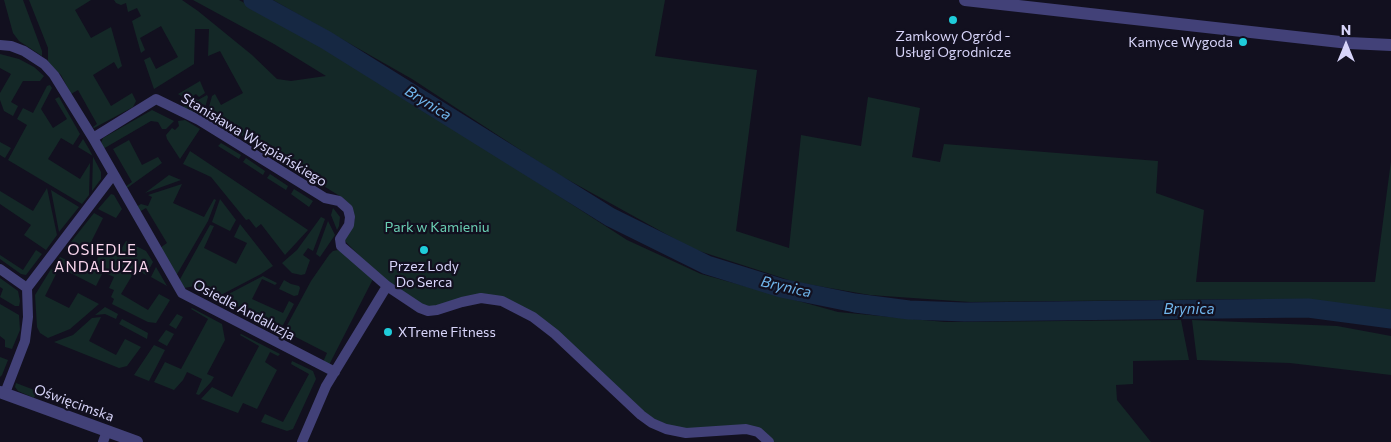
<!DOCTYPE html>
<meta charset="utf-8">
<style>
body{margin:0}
#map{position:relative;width:1391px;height:442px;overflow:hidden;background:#12101f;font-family:Commissioner,sans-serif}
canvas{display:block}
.north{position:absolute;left:1321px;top:20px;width:50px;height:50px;-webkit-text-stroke:4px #12101f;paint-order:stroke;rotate:0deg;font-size:14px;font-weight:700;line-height:20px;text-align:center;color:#d7d4f9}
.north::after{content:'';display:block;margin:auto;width:18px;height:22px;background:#d7d4f9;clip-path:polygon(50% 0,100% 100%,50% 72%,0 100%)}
</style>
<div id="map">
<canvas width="1391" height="442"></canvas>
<div class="north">N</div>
</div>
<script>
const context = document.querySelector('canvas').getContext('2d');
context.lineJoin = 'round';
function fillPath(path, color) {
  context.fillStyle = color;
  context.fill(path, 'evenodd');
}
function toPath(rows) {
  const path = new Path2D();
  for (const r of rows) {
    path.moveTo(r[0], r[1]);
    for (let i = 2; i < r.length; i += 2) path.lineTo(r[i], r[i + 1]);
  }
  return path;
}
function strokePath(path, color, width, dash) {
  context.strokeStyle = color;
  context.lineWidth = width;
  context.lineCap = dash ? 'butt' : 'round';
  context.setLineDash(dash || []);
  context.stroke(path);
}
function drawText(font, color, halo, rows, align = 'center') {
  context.font = font + ' Commissioner,sans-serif';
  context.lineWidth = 4.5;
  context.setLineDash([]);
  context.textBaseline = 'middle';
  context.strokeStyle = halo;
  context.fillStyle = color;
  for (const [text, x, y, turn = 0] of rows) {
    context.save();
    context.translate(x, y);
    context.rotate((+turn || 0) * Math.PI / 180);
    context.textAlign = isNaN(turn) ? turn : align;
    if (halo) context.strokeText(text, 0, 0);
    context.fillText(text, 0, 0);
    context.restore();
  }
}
fillPath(toPath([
 [4,0,23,0,42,51,42,56,19,41,13,33],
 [29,0,91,0,75,10,91,38,111,27,122,66,118,69,114,62,93,75,111,106,132,93,136,101,133,107,94,128,93,127,97,124,78,90,71,94,61,75,48,63,48,48],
 [114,0,182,0,198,11,252,55,277,79,291,81,326,76,274,44,193,0,239,0,350,61,627,240,701,274,838,312,945,322,1181,320,1189,360,1133,361,1133,384,1116,385,1117,400,1151,442,773,442,765,433,680,430,645,415,559,333,499,297,435,307,422,305,375,272,345,241,345,237,353,225,355,219,351,206,343,198,207,114,212,96,215,94,221,105,243,93,220,51,208,56,209,29,195,29,194,64,154,89,144,60,150,57,156,69,178,57,161,26,140,38,145,50,141,53,132,21,141,16,137,8,128,12,126,3,121,5,116,3],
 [273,0,665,0,655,56,757,70,736,231,789,248,801,135,861,146,868,97,920,108,912,157,940,162,944,144,1158,161,1156,193,1204,210,1196,282,1375,282,1391,161,1391,314,1346,304,1252,299,970,302,870,295,795,282,693,249,554,172,412,79],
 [0,54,19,59,34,67,44,76,40,81,23,81,11,102,18,106,13,116,4,111,0,100,0,93,11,74,0,68],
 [200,81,205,93,199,97,196,94,193,96,198,100,207,95,208,97,204,111,198,116,182,109,188,100,178,94],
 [50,85,52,88,41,109,53,128,67,119,55,99,59,97,80,134,73,145,61,138,48,159,80,179,90,163,89,195,82,204,8,160,27,125,17,119,23,108,33,113,47,86],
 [152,110,174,121,166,129,162,129,158,122,151,121,103,149,101,143,103,138],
 [185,120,200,129,180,159,167,139,166,135,172,128,175,130,179,126,178,121],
 [83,139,89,149,101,172,101,179,92,191,93,156,78,147],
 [129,140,142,165,158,157,162,163,127,188,125,187,132,182,113,149],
 [0,142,11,148,5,158,0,155],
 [221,143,241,155,239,159,218,146],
 [190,151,308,230,285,255,261,224,256,228,249,219,246,220,211,177,183,164],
 [246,158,265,171,263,175,243,162],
 [270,174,288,186,286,190,267,178],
 [169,175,181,180,145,193],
 [182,184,173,203,204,217,214,199,216,200,208,221,176,276,160,248,167,243,146,208,139,212,136,207,141,204,148,206,152,197,148,195],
 [47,188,57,235,46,250,24,235,31,225,0,204,0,191,33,211],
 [294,189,313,201,309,207,291,194],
 [51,190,79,207,59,232],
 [111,194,114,195,122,209,116,218,98,209],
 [220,199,236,220,230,231,212,222],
 [333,208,340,217,339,226,337,230,331,215],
 [94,213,103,218,91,242,117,256,126,241,146,251,153,262,146,275,136,269,121,294,148,310,159,294,170,300,156,323,148,322,112,304,114,299,111,297,114,290,109,288,114,277,103,272,96,286,55,265,60,257,90,272,99,256,71,242],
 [321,217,325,219,313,251,308,248,303,255,310,260,305,274,301,275,292,273,282,263,297,250],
 [328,221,335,235,320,257,316,254],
 [240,224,273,266,261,274,217,297,195,286,184,288,179,281,210,225,214,226,204,248,236,264,247,243,234,237],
 [36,250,42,254,26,275,21,274,0,259,0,255,23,270],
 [338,250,342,252,373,279,329,365,323,362,327,353,284,331,311,281,329,255,333,251],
 [156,267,167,286,151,277],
 [51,269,57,272,45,296,69,308,78,293,99,304,70,329,48,338,40,333,37,327,35,295],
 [263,276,277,283,275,285,262,279,252,299,283,313,289,301,294,304,281,329,221,298],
 [0,278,18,291,20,301,19,306,15,306,0,297,3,289,0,287],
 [284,280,291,284,299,286,300,288,298,295,294,296,279,289],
 [0,304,19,315,20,330,12,349,5,347,5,340,0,336],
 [105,307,118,314,116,319,105,314,95,315],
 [192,308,222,324,225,340,207,374,214,377,211,382,199,395,196,394,202,379,187,372,183,380,174,390,154,382,165,362,181,369,208,319,191,309],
 [177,314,183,317,176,329,169,325],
 [101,317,89,341,116,355,125,339,141,347,127,366,119,368,54,342,73,335,92,318],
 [122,319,148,333,147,339,119,324],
 [1192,320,1337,326,1391,336,1391,375,1290,363,1197,360],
 [166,330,174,334,167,346,158,341],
 [241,334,280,354,278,356,270,352,265,362,277,370,257,409,243,403,238,413,201,399,212,387,232,397,259,346,240,335],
 [154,345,165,350,149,381,134,375],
 [0,357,8,360,2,375,0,377],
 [292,361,313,371,316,379,293,429,287,431,261,422,265,414,283,422,309,374,291,364],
 [16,383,37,391,34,398,18,391,15,387]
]), '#142827');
strokePath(toPath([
 [253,0,326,40,610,217,707,265,781,288,855,303,909,310,965,312,1308,308,1391,319]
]), '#162843', 19);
strokePath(toPath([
 [0,45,11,46,24,51,44,64,54,75,93,138,182,293,335,372],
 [93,138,156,99,199,120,325,198,339,201,348,209,350,217,349,225,340,239,341,246,387,286,420,308,428,311,437,310,462,302,481,298,502,301,533,317,555,334,641,415,652,423,666,429,686,433,746,429,758,432,769,442],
 [0,269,27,288],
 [5,393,25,341,28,317,27,288,113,175],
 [103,442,107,431],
 [302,442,326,386,387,286]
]), '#424178', 10);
strokePath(toPath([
 [965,0,1349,43,1391,45],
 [0,392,137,442]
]), '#424178', 12);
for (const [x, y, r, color] of [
 [953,20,5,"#1fccda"],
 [1243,42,5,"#1fccda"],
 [424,250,5,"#1fccda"],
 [388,332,5,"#1fccda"]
]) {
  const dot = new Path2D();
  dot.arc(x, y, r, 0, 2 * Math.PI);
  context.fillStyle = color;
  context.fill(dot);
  strokePath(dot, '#12101f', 2);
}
drawText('14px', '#d7d4f9', '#12101f', [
 ["Zamkowy Ogród -",953,36],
 ["Usługi Ogrodnicze",953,52],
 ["Kamyce Wygoda",1233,42,"right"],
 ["Przez Lody",424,266],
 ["Do Serca",424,282],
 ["XTreme Fitness",398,332,"left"]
]);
drawText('14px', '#d7d4f9', '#12101f', [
 ["Stanisława Wyspiańskiego",254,140,31],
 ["Osiedle Andaluzja",244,310,28],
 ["Oświęcimska",74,403,20]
]);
drawText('14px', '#6aceb3', '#12101f', [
 ["Park w Kamieniu",437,227]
]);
drawText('italic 15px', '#70b5eb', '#12101f', [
 ["Brynica",428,103,32],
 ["Brynica",786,287,13],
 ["Brynica",1189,309]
]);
context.letterSpacing = '1px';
drawText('15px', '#f9d6ed', '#12101f', [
 ["OSIEDLE",102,250],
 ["ANDALUZJA",102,267]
]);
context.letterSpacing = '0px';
</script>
